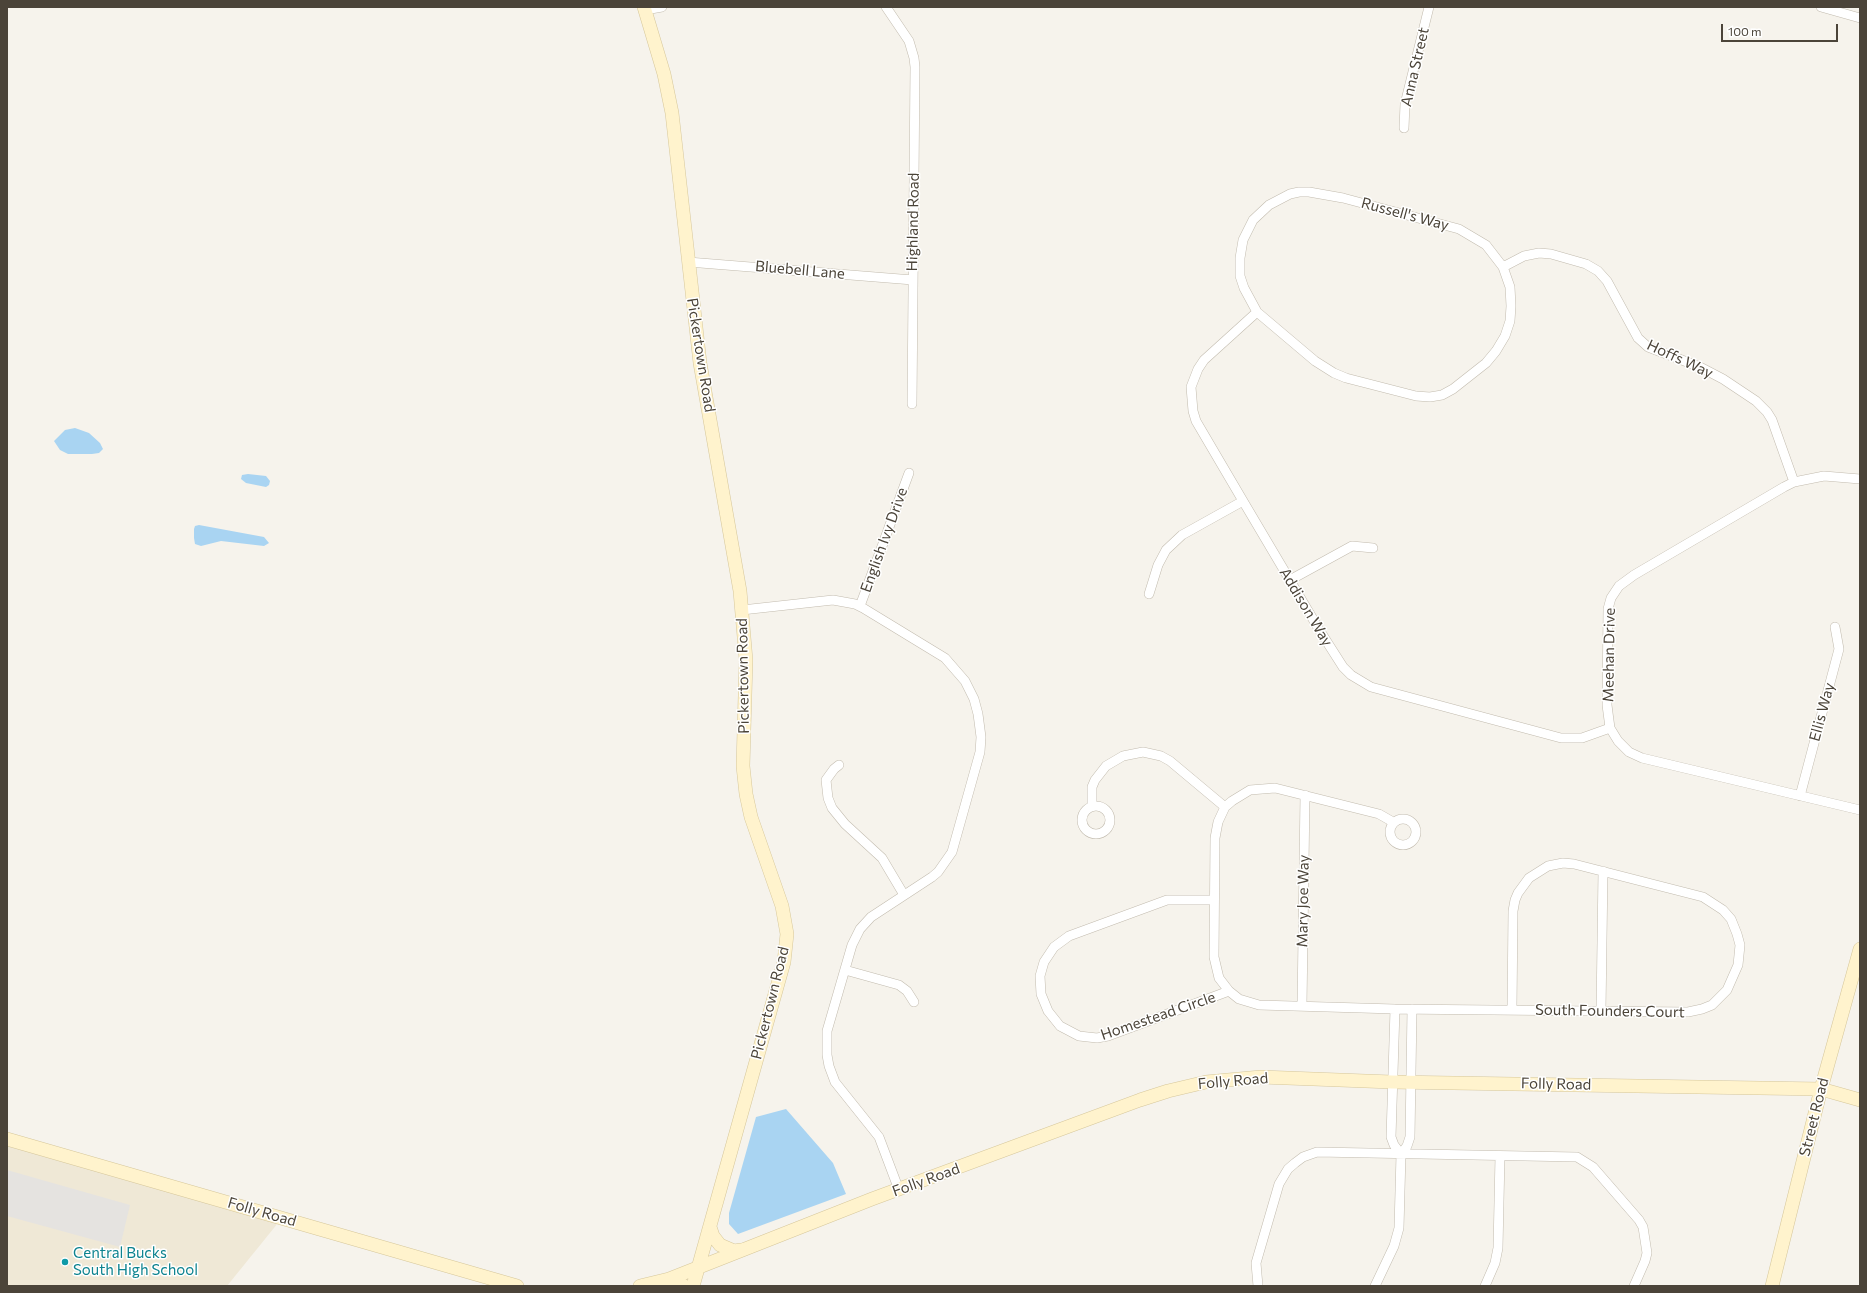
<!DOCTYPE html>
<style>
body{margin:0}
#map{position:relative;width:1867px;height:1293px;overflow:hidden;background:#f6f3ec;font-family:Commissioner,sans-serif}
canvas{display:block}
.frame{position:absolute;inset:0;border:8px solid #4b4439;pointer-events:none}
.scale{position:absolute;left:1721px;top:24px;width:117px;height:18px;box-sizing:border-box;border:2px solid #4b4439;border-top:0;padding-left:5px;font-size:12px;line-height:14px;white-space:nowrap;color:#4b4439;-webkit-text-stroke:3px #fff;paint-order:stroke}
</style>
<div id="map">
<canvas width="1867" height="1293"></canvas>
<div class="frame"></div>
<div class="scale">100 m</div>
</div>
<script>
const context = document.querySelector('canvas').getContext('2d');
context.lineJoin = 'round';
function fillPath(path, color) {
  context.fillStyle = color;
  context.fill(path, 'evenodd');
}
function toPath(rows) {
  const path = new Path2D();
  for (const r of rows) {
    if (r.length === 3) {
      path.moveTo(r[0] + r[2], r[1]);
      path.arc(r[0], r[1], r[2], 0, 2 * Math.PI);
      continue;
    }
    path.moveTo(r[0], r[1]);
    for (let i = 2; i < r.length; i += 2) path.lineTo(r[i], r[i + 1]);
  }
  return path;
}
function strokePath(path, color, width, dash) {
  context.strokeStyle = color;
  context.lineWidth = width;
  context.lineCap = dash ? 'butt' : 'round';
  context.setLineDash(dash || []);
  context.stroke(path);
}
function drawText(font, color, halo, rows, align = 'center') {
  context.font = font + ' Commissioner,sans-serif';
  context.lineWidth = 3;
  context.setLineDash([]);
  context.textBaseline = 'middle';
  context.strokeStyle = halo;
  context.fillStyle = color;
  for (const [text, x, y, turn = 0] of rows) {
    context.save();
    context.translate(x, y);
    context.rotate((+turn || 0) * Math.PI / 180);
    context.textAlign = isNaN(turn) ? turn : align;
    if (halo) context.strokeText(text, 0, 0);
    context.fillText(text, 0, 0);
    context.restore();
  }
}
fillPath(toPath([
 [7,1140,282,1218,227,1286,7,1286]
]), '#efe8d6');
fillPath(toPath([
 [7,1170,130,1205,120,1247,7,1216]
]), '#e5e3e0');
fillPath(toPath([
 [75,428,89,433,100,443,103,449,99,453,92,454,68,454,60,450,54,441,65,430],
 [248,474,266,476,270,481,269,485,266,487,246,483,241,479,242,475],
 [199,525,264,537,269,543,264,546,221,541,201,546,195,544,194,538,194,529,195,526],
 [786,1109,833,1163,846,1194,738,1234,729,1224,729,1213,756,1117]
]), '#a9d4f2');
const street = toPath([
 [886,7,909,41,914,58,915,67,912,404],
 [1821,7,1860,18],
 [645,10,662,7],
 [1404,128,1405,104,1429,7],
 [1299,192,1309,192,1343,198,1459,229,1486,245,1503,267,1510,287,1511,306,1510,321,1505,336,1496,351,1486,363,1453,389,1442,395,1430,397,1416,396,1346,378,1334,373,1315,361,1257,312,1244,288,1240,276,1240,258,1243,240,1253,220,1269,205,1290,194,1299,192],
 [688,262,913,280],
 [1503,267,1524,256,1539,253,1551,254,1586,264,1598,271,1607,281,1638,338,1648,347,1700,367,1723,379,1756,401,1767,412,1772,420,1794,482],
 [1257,312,1204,360,1198,369,1191,387,1193,411,1196,421,1243,501,1320,631,1343,667,1351,675,1371,687,1561,738,1582,738,1610,728],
 [1860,479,1824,476,1794,482,1784,487,1634,575,1619,586,1611,598,1608,609,1607,705,1610,728,1618,741,1629,752,1642,758,1860,810],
 [1290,580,1352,546,1373,548],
 [1149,594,1158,565,1166,550,1182,535,1243,501],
 [860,606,909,473],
 [742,610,833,600,855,604,863,608,945,658,965,681,974,699,978,714,981,737,980,752,952,852,938,872,932,877,871,917,860,929,852,945,827,1031,827,1055,829,1066,835,1082,879,1137,899,1190],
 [839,765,834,769,826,780,828,798,832,808,845,824,882,858,904,895],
 [1800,796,1839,649,1835,627],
 [1092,805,1092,787,1095,780,1106,766,1123,756,1143,752,1161,756,1170,761,1225,807],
 [1096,820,14],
 [1403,832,13],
 [1393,822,1379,814,1275,788,1250,790,1232,801,1225,807,1218,822,1215,838,1214,957,1219,978,1229,991,1239,999,1259,1005,1395,1009,1688,1012,1702,1009,1712,1005,1727,990,1738,965,1740,945,1737,934,1731,919,1723,910,1703,897,1574,864,1563,863,1548,866,1529,878,1518,893,1515,900,1513,911,1512,1009],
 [1214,900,1167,900,1069,936,1054,947,1044,962,1040,976,1041,994,1048,1011,1060,1026,1079,1036,1097,1038,1108,1036,1229,991],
 [845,970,899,985,907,991,914,1002],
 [1302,1006,1305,795],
 [1395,1009,1391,1137,1394,1145,1401,1154],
 [1601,1011,1603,871],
 [1258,1286,1256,1263,1279,1184,1288,1169,1295,1163,1303,1157,1317,1152,1577,1157,1593,1167,1639,1220,1643,1227,1647,1253,1645,1261,1634,1286],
 [1375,1286,1394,1246,1399,1228,1401,1154,1407,1146,1410,1137,1412,1009],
 [1485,1286,1495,1263,1498,1248,1500,1156]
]);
const secondary = toPath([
 [644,7,664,74,672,113,700,363,740,591,746,660,743,766,746,794,751,817,782,906,787,934,784,962,693,1286],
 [7,1139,517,1286],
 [710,1227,713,1236,720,1245,734,1251,741,1250],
 [669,1279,676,1280,684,1286],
 [640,1286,669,1279,872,1199,1140,1100,1168,1091,1206,1082,1261,1077,1392,1082,1821,1089,1860,1100],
 [1772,1286,1821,1089,1860,949]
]);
strokePath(street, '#c2bbae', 10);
strokePath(secondary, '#d6c79b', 14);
strokePath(street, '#fff', 9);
strokePath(secondary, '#fff3cd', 13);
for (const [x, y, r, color] of [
 [65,1262,4,"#0f9aa8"]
]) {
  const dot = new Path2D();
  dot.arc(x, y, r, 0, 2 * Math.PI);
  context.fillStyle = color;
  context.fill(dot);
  strokePath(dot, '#fff', 1.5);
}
drawText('15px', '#4b4439', '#fff', [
 ["Anna Street",1415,67,-77],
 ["Russell's Way",1405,214,15],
 ["Highland Road",913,222,-89],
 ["Bluebell Lane",800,270,5],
 ["Pickertown Road",701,355,81],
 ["Hoffs Way",1680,359,25],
 ["English Ivy Drive",884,540,-70],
 ["Addison Way",1306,607,59],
 ["Meehan Drive",1609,655,-89],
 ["Pickertown Road",743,676,-91],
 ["Ellis Way",1822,712,-75],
 ["Mary Joe Way",1303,901,-89],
 ["Pickertown Road",770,1003,-76],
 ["South Founders Court",1610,1011,1],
 ["Homestead Circle",1158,1016,-19],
 ["Folly Road",1233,1081,-5],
 ["Folly Road",1556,1084,1],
 ["Street Road",1814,1117,-76],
 ["Folly Road",926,1180,-20],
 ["Folly Road",262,1212,16]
]);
drawText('15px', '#0d838f', '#fff', [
 ["Central Bucks",73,1253],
 ["South High School",73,1270]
], 'left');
</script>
